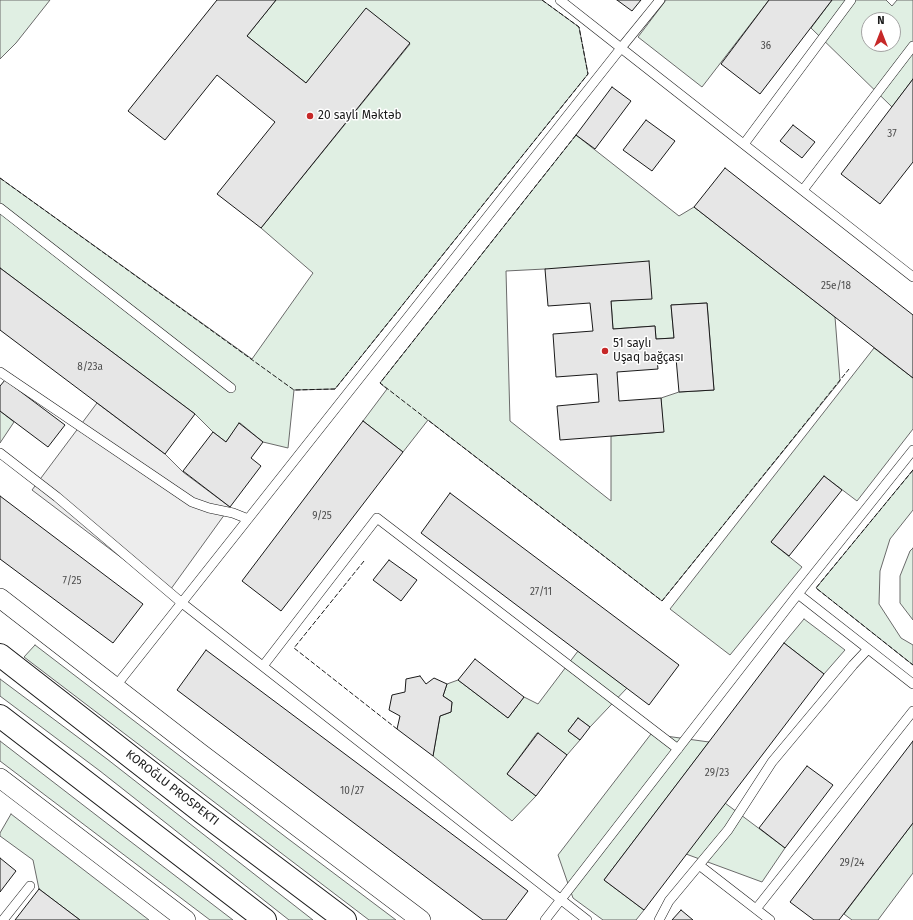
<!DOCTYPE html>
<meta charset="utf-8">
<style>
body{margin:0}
#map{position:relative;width:913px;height:920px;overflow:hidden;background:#fff;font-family:"Fira Sans",sans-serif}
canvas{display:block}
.north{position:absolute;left:861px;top:12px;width:40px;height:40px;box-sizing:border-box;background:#fff;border:1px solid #a3a3a3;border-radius:50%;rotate:0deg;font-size:11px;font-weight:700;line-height:16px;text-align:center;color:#1a1a1a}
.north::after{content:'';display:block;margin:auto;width:14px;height:18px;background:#c62828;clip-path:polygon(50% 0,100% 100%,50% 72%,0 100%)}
</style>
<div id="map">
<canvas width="913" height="920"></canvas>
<div class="north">N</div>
</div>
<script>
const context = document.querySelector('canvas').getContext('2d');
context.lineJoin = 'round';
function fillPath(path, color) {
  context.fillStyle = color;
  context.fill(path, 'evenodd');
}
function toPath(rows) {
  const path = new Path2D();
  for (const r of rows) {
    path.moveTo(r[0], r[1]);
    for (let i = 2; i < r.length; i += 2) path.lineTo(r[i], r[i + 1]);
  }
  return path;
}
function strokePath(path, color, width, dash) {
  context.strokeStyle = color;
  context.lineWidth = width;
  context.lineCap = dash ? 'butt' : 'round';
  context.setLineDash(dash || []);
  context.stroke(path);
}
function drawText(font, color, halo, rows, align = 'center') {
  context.font = font + ' "Fira Sans",sans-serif';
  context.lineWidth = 3;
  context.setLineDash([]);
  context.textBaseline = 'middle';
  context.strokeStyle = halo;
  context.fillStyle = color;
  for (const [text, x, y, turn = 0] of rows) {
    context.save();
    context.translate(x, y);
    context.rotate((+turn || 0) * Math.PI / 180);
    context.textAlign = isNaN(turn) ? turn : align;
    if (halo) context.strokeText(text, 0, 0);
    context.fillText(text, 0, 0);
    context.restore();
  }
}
const green = toPath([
 [0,0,50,0,16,43,0,59,0,0],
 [276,0,542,0,579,27,588,74,335,389,294,390,288,448,263,442,240,423,226,442,213,432,195,414,0,268,0,178,252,359,313,273,261,228,410,44,366,9,306,83,247,36,276,0],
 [666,0,769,0,702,87,638,37,666,0],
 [832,0,886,0,892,6,897,0,913,0,913,79,892,107,811,28,832,0],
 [869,20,893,20,893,44,869,44,869,20],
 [576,135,679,216,694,207,835,317,840,381,662,601,428,420,403,452,363,421,387,389,380,383,576,135],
 [545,269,652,298,611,301,613,329,655,326,656,339,674,338,671,305,707,303,714,390,679,392,661,398,663,432,611,436,611,501,510,421,506,271,545,269],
 [874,348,913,378,913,429,857,501,824,476,771,542,802,567,730,655,670,609,874,348],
 [0,411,14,422,0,443,0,411],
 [913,470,913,510,890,539,880,571,879,604,901,638,913,645,913,665,816,588,913,470],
 [913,548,913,620,900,603,900,576,910,551,913,548],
 [804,619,845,650,824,674,784,643,804,619],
 [35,645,287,838,396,920,369,920,24,657,35,645],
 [578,651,627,688,590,727,578,718,568,731,580,740,567,755,537,733,507,774,536,796,512,821,433,756,440,716,451,712,452,702,443,696,447,684,458,680,508,718,524,697,538,704,578,651],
 [0,679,107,759,313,920,289,920,100,771,0,696,0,679],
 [651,734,709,742,604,880,644,910,636,920,603,920,573,898,558,855,651,734],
 [0,741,122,835,233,920,210,920,0,761,0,741],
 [725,803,785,848,762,882,686,854,725,803],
 [11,814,149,920,80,920,39,889,33,860,0,836,0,833,11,814],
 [913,823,913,873,878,920,852,920,844,914,913,823]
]);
fillPath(green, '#e0efe3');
strokePath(green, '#6a6a6a', 1);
const parking = toPath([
 [97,403,165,454,183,472,230,507,168,593,32,490,97,403]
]);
fillPath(parking, '#ededed');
strokePath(parking, '#6a6a6a', 1);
const building = toPath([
 [217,0,276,0,247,36,306,83,366,8,410,43,261,228,217,194,275,122,217,75,165,140,128,111,217,0],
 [617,0,641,0,632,11,617,0],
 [769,0,832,0,760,94,721,64,769,0],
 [913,79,913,162,880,204,841,174,913,79],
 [612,87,631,101,595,149,576,135,612,87],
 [646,120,675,141,652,171,623,150,646,120],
 [793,125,815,142,802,158,780,141,793,125],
 [725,168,913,315,913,378,694,207,725,168],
 [649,261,652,299,611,301,613,329,655,326,656,339,674,338,671,305,707,303,714,390,679,392,676,358,657,360,658,369,617,372,619,401,661,398,664,432,560,440,557,406,599,402,597,374,556,377,553,334,593,331,590,303,548,306,545,269,649,261],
 [0,268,195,414,165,454,0,330,0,268],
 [5,380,65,425,48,447,0,411,0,386,5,380],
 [363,421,403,452,281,611,242,581,363,421],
 [239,423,263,442,251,458,261,466,230,507,183,471,213,432,226,442,239,423],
 [824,476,842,490,789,556,771,542,824,476],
 [450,493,679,665,649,705,421,533,450,493],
 [0,496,143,604,113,643,0,559,0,496],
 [389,560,417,580,401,601,373,580,389,560],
 [784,643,824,674,644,910,604,880,784,643],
 [206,650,528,891,506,920,483,920,177,690,206,650],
 [475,659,524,697,508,718,458,680,475,659],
 [420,676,426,684,434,678,447,684,443,696,452,702,451,712,440,716,433,756,397,729,400,716,389,710,392,695,405,692,406,679,420,676],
 [578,718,590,727,580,740,568,731,578,718],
 [538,733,567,755,536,796,507,774,538,733],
 [913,741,913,823,839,920,814,920,790,902,913,741],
 [807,766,833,785,785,848,759,828,807,766],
 [0,858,16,871,0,892,0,858],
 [39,889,80,920,15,920,39,889],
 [681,910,693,920,672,920,681,910]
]);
fillPath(building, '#e6e6e6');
strokePath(building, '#1a1a1a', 1);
const service = toPath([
 [660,0,621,48,913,277],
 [744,144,851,0],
 [803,190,913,46],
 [0,208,231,388],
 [0,372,192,502,209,508,233,513,248,519],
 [0,453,57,497,182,603,587,920],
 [798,594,913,684],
 [263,666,377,518,678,749],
 [115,687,621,48,560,0],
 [699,865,770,920],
 [756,909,913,711],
 [3,920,30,886],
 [545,920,798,594,913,450],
 [659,920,669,901,728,830,772,762,853,665,868,649]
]);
const minor = toPath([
 [0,598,200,753,421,920],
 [0,778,186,920]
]);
const primary = toPath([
 [0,655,203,813,345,920],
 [0,716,265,920]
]);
strokePath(service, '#1a1a1a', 10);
strokePath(minor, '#1a1a1a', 20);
strokePath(primary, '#1a1a1a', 24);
strokePath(service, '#fff', 9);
strokePath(minor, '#fff', 19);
strokePath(primary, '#fff', 22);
strokePath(toPath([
 [576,135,380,383,662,601,849,369],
 [0,178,294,390,335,389,588,74,579,27,542,0],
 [913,470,816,588,913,665],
 [364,561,294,648,397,729]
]), '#1a1a1a', 1, [5, 2]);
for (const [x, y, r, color] of [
 [310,116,4,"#c62828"],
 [605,351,4,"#c62828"]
]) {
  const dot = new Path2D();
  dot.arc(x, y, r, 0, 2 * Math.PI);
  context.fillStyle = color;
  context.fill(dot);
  strokePath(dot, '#fff', 1.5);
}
drawText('10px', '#4d4d4d', null, [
 ["36",766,46],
 ["37",892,134],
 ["25e/18",836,286],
 ["8/23a",90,367],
 ["9/25",322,516],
 ["7/25",72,581],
 ["27/11",541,592],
 ["29/23",717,773],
 ["10/27",352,791],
 ["29/24",852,863]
]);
drawText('12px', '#1a1a1a', '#fff', [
 ["20 saylı Məktəb",318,116],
 ["51 saylı",613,344],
 ["Uşaq bağçası",613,358]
], 'left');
drawText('12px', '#1a1a1a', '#fff', [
 ["KOROĞLU PROSPEKTI",172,788,38]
]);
</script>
